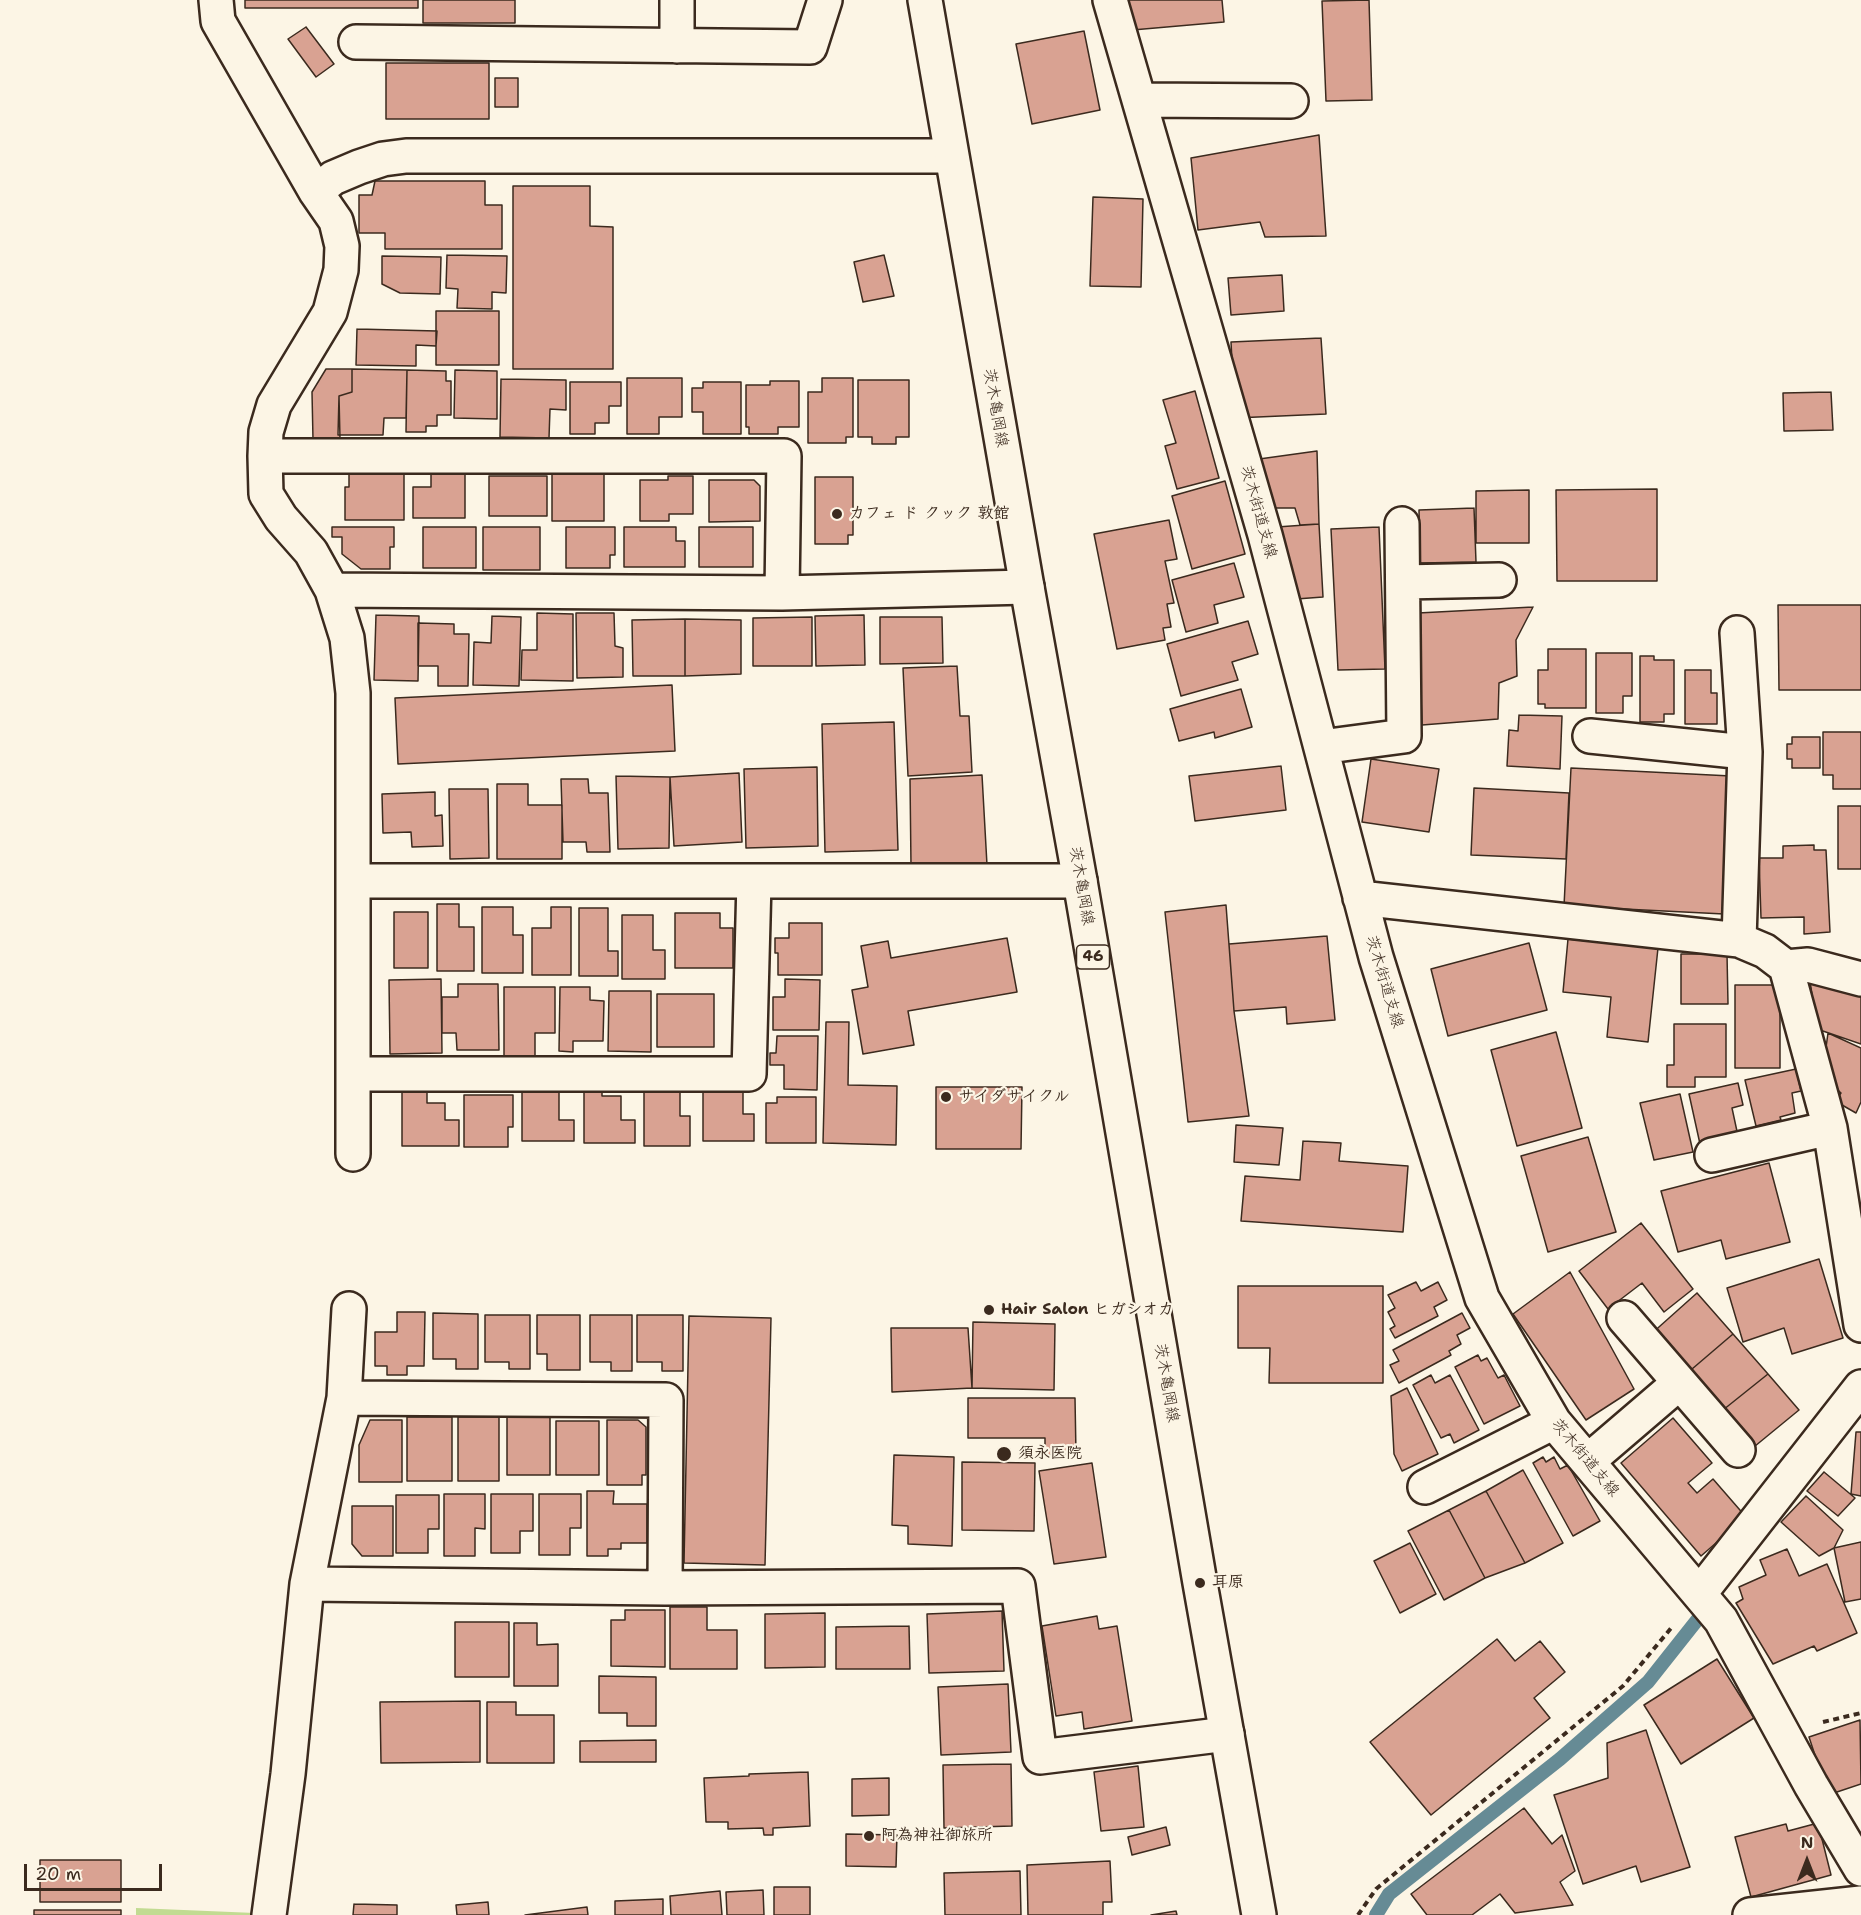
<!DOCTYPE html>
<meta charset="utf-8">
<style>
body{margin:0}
#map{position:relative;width:1861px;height:1915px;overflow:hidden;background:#fcf5e5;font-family:"Shantell Sans",sans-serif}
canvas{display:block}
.north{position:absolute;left:1777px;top:1831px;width:60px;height:60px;-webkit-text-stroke:4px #fcf5e5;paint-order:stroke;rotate:0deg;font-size:16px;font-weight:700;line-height:24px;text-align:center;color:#3b2a1e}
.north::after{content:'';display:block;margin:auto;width:21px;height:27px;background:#3b2a1e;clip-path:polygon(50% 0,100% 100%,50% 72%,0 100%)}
.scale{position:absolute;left:24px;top:1864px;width:138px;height:27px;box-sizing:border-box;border:3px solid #3b2a1e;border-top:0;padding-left:8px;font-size:18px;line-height:21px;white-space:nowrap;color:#3b2a1e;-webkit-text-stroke:4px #fcf5e5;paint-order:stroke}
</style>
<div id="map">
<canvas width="1861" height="1915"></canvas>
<div class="north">N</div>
<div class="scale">20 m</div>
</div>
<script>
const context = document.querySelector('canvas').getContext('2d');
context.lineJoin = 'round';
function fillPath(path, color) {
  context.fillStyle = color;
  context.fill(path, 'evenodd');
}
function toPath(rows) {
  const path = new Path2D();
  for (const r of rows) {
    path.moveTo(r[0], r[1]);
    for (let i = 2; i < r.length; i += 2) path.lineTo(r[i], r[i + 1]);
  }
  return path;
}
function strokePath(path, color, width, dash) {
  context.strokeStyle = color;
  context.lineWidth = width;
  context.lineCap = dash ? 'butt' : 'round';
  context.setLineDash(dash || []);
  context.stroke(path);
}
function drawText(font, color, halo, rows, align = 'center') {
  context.font = font + ' "Shantell Sans","Klee One",sans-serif';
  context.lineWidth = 4.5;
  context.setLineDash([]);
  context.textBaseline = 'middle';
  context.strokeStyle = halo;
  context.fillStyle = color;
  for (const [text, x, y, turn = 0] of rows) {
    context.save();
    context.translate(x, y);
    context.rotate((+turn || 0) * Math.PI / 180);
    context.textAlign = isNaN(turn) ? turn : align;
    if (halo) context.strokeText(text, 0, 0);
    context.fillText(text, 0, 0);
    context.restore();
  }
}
fillPath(toPath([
 [136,1908,255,1913,255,1915,136,1915]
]), '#c2db92');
strokePath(toPath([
 [1376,1915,1389,1894,1560,1759,1648,1682,1709,1605]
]), '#668b95', 14);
const building = toPath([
 [245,0,418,0,418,8,245,8,245,0],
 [423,0,515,0,515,23,423,23,423,0],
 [1118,0,1222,0,1224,22,1121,31,1118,0],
 [1369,0,1372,100,1326,101,1322,1,1369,0],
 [306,27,334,64,316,77,288,39,306,27],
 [1084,31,1100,110,1032,124,1016,44,1084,31],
 [386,63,489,63,489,119,386,119,386,63],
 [495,78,518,78,518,107,495,107,495,78],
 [1319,135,1326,236,1265,237,1260,222,1198,230,1191,158,1319,135],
 [375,181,485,181,485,205,502,205,502,249,385,249,385,233,359,233,359,195,372,195,375,181],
 [513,186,590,186,590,226,613,227,613,369,513,369,513,186],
 [1093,197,1143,199,1141,287,1090,286,1093,197],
 [447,255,507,256,506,293,492,292,492,309,457,308,458,289,446,288,447,255],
 [884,255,894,296,863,302,854,262,884,255],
 [382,256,441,257,440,294,400,293,382,284,382,256],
 [1282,275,1284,311,1231,315,1228,278,1282,275],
 [436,311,499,311,499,365,436,365,436,311],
 [357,329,437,331,436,346,416,345,416,366,356,365,357,329],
 [1321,338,1326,414,1235,418,1231,342,1321,338],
 [326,369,352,369,352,392,339,396,340,439,313,440,312,392,326,369],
 [352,369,407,370,406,418,384,418,383,435,338,435,339,396,352,392,352,369],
 [407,370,446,371,446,381,451,381,451,415,437,415,437,426,426,426,426,432,406,432,407,370],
 [455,370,497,371,497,419,454,418,455,370],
 [627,378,682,378,682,417,659,417,659,434,627,434,627,378],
 [822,378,853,378,853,437,846,437,846,443,808,443,808,392,822,392,822,378],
 [501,379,566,380,566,410,550,409,549,438,500,437,501,379],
 [858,380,909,380,909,437,896,437,896,444,872,444,872,437,858,437,858,380],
 [770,381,799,381,799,427,778,427,778,434,749,434,749,427,746,427,746,385,770,385,770,381],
 [570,382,621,382,621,406,609,406,609,423,595,423,595,434,570,434,570,382],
 [703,382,741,382,741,434,703,434,703,412,692,412,692,388,703,388,703,382],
 [1195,391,1219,478,1177,489,1165,446,1176,443,1163,400,1195,391],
 [1831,392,1833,430,1784,431,1783,393,1831,392],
 [1317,451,1319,524,1300,525,1295,508,1263,508,1252,460,1317,451],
 [349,474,404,474,404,520,345,520,345,487,349,487,349,474],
 [431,474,465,474,465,518,413,518,413,487,431,487,431,474],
 [552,474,604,474,604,521,552,521,552,474],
 [489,476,547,476,547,516,489,516,489,476],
 [668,476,693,476,693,514,669,514,669,521,640,521,640,480,668,480,668,476],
 [815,477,853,477,853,535,848,535,848,544,815,544,815,477],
 [709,480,754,480,760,486,760,521,709,522,709,480],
 [1225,481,1245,554,1192,569,1172,496,1225,481],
 [1657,489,1657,581,1557,581,1556,490,1657,489],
 [1529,490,1529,543,1476,543,1476,491,1529,490],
 [1474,508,1476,562,1420,563,1419,510,1474,508],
 [1169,520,1177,559,1165,561,1174,603,1167,604,1171,627,1163,628,1165,640,1117,649,1094,534,1169,520],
 [1319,524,1323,597,1283,600,1277,527,1319,524],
 [332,527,394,527,394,547,390,547,390,569,361,569,342,554,342,537,332,537,332,527],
 [423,527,476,527,476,568,423,568,423,527],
 [483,527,540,527,540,570,483,570,483,527],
 [566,527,615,527,615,555,610,555,610,568,566,568,566,527],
 [624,527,676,527,676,541,685,541,685,567,624,567,624,527],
 [699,527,753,527,753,567,699,567,699,527],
 [1379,527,1385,669,1338,670,1331,529,1379,527],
 [1234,563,1244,597,1214,605,1218,623,1186,632,1172,580,1234,563],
 [1778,605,1861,605,1861,690,1779,690,1778,605],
 [1533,607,1516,640,1517,676,1499,683,1498,719,1422,725,1418,613,1533,607],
 [537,613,573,614,573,681,521,680,522,650,537,650,537,613],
 [576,613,614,613,615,646,623,648,623,677,577,678,576,613],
 [376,615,419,616,418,681,374,680,376,615],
 [864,615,865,665,816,666,815,616,864,615],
 [492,616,521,617,519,686,473,685,474,642,491,643,492,616],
 [812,617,812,666,753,666,753,618,812,617],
 [880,617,942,617,943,663,880,664,880,617],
 [685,619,685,676,633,676,632,620,685,619],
 [685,619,741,620,741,674,685,676,685,619],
 [1248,621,1258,654,1232,662,1238,680,1181,696,1167,644,1248,621],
 [418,623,454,624,454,634,469,634,468,686,438,686,438,666,418,666,418,623],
 [1548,649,1586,649,1586,708,1545,708,1545,704,1538,704,1538,670,1548,670,1548,649],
 [1596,653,1632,653,1632,696,1623,696,1623,713,1596,713,1596,653],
 [1640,656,1654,656,1654,660,1674,660,1674,714,1664,714,1664,722,1640,722,1640,656],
 [957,666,960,716,969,716,972,772,908,776,903,668,957,666],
 [1685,670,1711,670,1711,693,1717,693,1717,724,1685,724,1685,670],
 [672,685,675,751,398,764,395,698,672,685],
 [1241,689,1252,727,1215,738,1214,732,1179,741,1170,709,1241,689],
 [1519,715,1562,716,1560,769,1507,766,1509,730,1518,731,1519,715],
 [894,722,898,850,825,852,822,724,894,722],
 [1823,732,1861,732,1861,789,1833,789,1833,775,1823,775,1823,732],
 [1792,737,1820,737,1820,768,1792,768,1792,759,1787,759,1787,744,1792,744,1792,737],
 [1371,759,1439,769,1429,832,1362,822,1371,759],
 [1281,766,1286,810,1195,821,1189,776,1281,766],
 [817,767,818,846,746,848,744,769,817,767],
 [1571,768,1731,776,1724,914,1564,906,1571,768],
 [739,773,742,842,674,846,670,777,739,773],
 [982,775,987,865,911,866,910,779,982,775],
 [616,776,670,777,669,848,618,849,616,776],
 [561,779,588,779,589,793,608,793,610,852,587,852,586,842,563,842,561,779],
 [497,784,528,784,528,805,562,805,562,859,497,859,497,784],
 [1474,788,1569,793,1566,859,1471,855,1474,788],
 [449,789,488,789,489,858,450,859,449,789],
 [435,792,435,816,442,815,443,846,412,847,411,832,383,833,382,794,435,792],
 [1838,806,1861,806,1861,869,1838,869,1838,806],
 [1814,845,1814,850,1826,850,1830,932,1804,934,1804,917,1761,918,1759,858,1783,858,1783,846,1814,845],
 [437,904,459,904,459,927,474,927,474,971,437,971,437,904],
 [1226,905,1234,1011,1249,1116,1188,1122,1165,912,1226,905],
 [482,907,513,907,513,935,523,935,523,973,482,973,482,907],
 [551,907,571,907,571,975,532,975,532,928,551,928,551,907],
 [579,908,608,908,608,951,618,951,618,976,579,976,579,908],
 [394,912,428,912,428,968,394,968,394,912],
 [675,913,720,913,720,928,733,928,733,968,675,968,675,913],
 [622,915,653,915,653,950,665,950,665,979,622,979,622,915],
 [789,923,822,923,822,975,778,975,778,953,775,953,775,938,789,938,789,923],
 [1327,936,1335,1020,1287,1024,1286,1007,1234,1011,1229,944,1327,936],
 [1007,938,1017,992,908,1011,914,1045,863,1054,852,990,868,987,861,946,888,941,891,958,1007,938],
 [1568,939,1658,948,1648,1042,1607,1037,1611,997,1563,992,1568,939],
 [1529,943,1547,1010,1448,1036,1431,969,1529,943],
 [1681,954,1727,954,1728,1004,1681,1004,1681,954],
 [441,979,442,1053,390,1054,389,980,441,979],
 [785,979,820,980,819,1030,773,1030,773,997,785,997,785,979],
 [1810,981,1861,993,1861,1044,1817,1029,1810,981],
 [458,984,498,984,499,1050,457,1050,456,1033,442,1033,442,997,458,997,458,984],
 [1735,985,1780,985,1780,1068,1735,1068,1735,985],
 [504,987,555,987,555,1033,535,1033,535,1056,504,1056,504,987],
 [560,987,590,987,590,1000,604,1001,603,1041,573,1041,573,1052,559,1051,560,987],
 [609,991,651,991,651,1052,608,1051,609,991],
 [657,994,714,994,714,1047,657,1047,657,994],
 [826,1022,849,1022,848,1085,897,1086,896,1145,823,1143,826,1022],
 [1674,1024,1726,1024,1726,1077,1695,1077,1695,1087,1667,1087,1667,1065,1674,1065,1674,1024],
 [1556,1032,1582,1128,1517,1146,1491,1050,1556,1032],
 [1828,1033,1861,1048,1861,1102,1856,1113,1835,1101,1841,1093,1827,1080,1831,1066,1824,1062,1828,1033],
 [777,1036,818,1036,817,1090,784,1089,784,1065,770,1065,770,1053,776,1053,777,1036],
 [1796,1069,1801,1091,1792,1093,1795,1113,1780,1117,1781,1120,1756,1126,1745,1080,1796,1069],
 [1738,1083,1743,1105,1732,1108,1738,1136,1700,1144,1689,1094,1738,1083],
 [936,1087,1022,1087,1021,1149,936,1149,936,1087],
 [584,1089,602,1089,602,1096,621,1096,621,1120,635,1120,635,1143,584,1143,584,1089],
 [644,1089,680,1089,680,1116,690,1116,690,1146,644,1146,644,1089],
 [703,1090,743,1090,743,1114,754,1114,754,1141,703,1141,703,1090],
 [402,1091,427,1091,427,1103,445,1103,445,1120,459,1120,459,1146,402,1146,402,1091],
 [522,1092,559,1092,559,1120,574,1120,574,1141,522,1141,522,1092],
 [1680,1094,1693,1152,1654,1160,1640,1103,1680,1094],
 [464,1095,513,1095,513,1127,508,1127,508,1147,464,1147,464,1095],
 [777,1097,816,1097,816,1143,766,1143,766,1103,777,1103,777,1097],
 [1236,1125,1283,1128,1279,1165,1234,1162,1236,1125],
 [1588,1137,1616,1232,1548,1252,1521,1156,1588,1137],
 [1303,1141,1341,1143,1339,1161,1408,1166,1403,1232,1241,1221,1245,1176,1300,1180,1303,1141],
 [1769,1163,1790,1242,1726,1259,1721,1240,1678,1252,1661,1191,1769,1163],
 [1641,1223,1693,1289,1664,1312,1642,1283,1608,1309,1579,1271,1641,1223],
 [1819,1259,1843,1338,1792,1354,1784,1328,1743,1342,1727,1288,1819,1259],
 [1570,1272,1634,1389,1586,1420,1513,1314,1570,1272],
 [1416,1282,1421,1291,1438,1282,1447,1300,1434,1307,1438,1316,1395,1338,1390,1329,1395,1326,1388,1312,1395,1308,1388,1295,1416,1282],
 [1238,1286,1383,1286,1383,1383,1269,1383,1270,1348,1238,1348,1238,1286],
 [1697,1293,1733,1334,1685,1375,1650,1335,1697,1293],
 [397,1312,425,1312,424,1366,407,1366,407,1375,387,1375,387,1366,375,1366,375,1332,397,1332,397,1312],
 [433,1313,478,1314,478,1369,456,1369,456,1359,433,1359,433,1313],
 [1462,1313,1470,1328,1457,1335,1461,1344,1449,1351,1451,1355,1399,1383,1390,1365,1399,1361,1393,1350,1462,1313],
 [485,1315,530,1315,530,1369,509,1369,509,1362,485,1362,485,1315],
 [537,1315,580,1315,580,1370,547,1370,547,1354,537,1354,537,1315],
 [590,1315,632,1315,632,1371,611,1371,611,1362,590,1362,590,1315],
 [637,1315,683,1315,683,1371,662,1371,662,1362,637,1362,637,1315],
 [689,1316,771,1318,765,1565,684,1563,689,1316],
 [973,1322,1055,1324,1054,1390,972,1388,973,1322],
 [891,1328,968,1328,972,1388,892,1392,891,1328],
 [1733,1334,1768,1374,1718,1414,1685,1375,1733,1334],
 [1478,1355,1481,1361,1487,1358,1498,1378,1504,1375,1520,1406,1484,1424,1455,1367,1478,1355],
 [1768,1374,1799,1410,1749,1451,1718,1414,1768,1374],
 [1431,1375,1435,1383,1450,1375,1479,1430,1454,1443,1450,1434,1441,1438,1413,1385,1431,1375],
 [1407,1388,1438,1454,1402,1471,1394,1454,1391,1396,1407,1388],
 [968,1398,1075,1398,1076,1454,1045,1455,1045,1438,968,1438,968,1398],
 [407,1417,452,1417,452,1481,407,1481,407,1417],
 [458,1417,499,1417,499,1481,458,1481,458,1417],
 [507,1417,550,1417,550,1475,507,1475,507,1417],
 [1673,1418,1712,1463,1688,1483,1697,1493,1713,1479,1746,1517,1701,1556,1621,1463,1673,1418],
 [370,1420,402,1420,402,1482,359,1482,359,1445,370,1420],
 [607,1420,638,1420,646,1427,646,1475,642,1475,642,1485,607,1485,607,1420],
 [556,1421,599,1421,599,1475,556,1475,556,1421],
 [1856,1432,1861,1432,1861,1496,1851,1494,1856,1432],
 [894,1455,954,1457,952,1546,908,1544,908,1526,892,1525,894,1455],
 [1543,1457,1546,1462,1554,1457,1560,1469,1568,1465,1600,1521,1573,1536,1533,1463,1543,1457],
 [962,1462,1035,1463,1034,1531,962,1530,962,1462],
 [1092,1463,1106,1557,1054,1564,1039,1471,1092,1463],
 [1523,1470,1563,1543,1525,1563,1486,1491,1523,1470],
 [1824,1472,1855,1498,1838,1516,1807,1491,1824,1472],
 [587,1491,614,1491,613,1504,647,1504,647,1543,621,1543,621,1549,608,1549,608,1556,587,1556,587,1491],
 [1486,1491,1525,1563,1485,1578,1449,1510,1486,1491],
 [444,1494,485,1494,485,1529,475,1528,475,1556,444,1556,444,1494],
 [491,1494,533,1494,533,1531,520,1531,520,1553,491,1553,491,1494],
 [539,1494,581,1494,581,1528,570,1528,570,1555,539,1555,539,1494],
 [396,1495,439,1495,439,1529,428,1529,428,1553,396,1553,396,1495],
 [1806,1496,1843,1530,1834,1548,1819,1556,1781,1522,1806,1496],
 [352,1506,393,1506,393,1556,362,1556,352,1544,352,1506],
 [1449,1510,1485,1578,1444,1600,1408,1531,1449,1510],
 [1861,1542,1861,1599,1845,1602,1834,1548,1861,1542],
 [1410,1543,1436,1594,1400,1613,1374,1561,1410,1543],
 [1787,1549,1799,1576,1827,1564,1857,1633,1817,1651,1814,1646,1773,1664,1736,1603,1743,1599,1739,1587,1766,1575,1760,1560,1787,1549],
 [670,1607,707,1607,707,1630,737,1630,737,1669,670,1669,670,1607],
 [625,1610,665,1610,665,1667,611,1666,611,1620,625,1620,625,1610],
 [1002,1611,1004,1671,929,1673,927,1614,1002,1611],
 [825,1613,825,1667,765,1668,765,1614,825,1613],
 [1097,1616,1099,1629,1117,1626,1132,1721,1084,1729,1082,1712,1056,1716,1042,1626,1097,1616],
 [455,1622,509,1622,509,1677,455,1677,455,1622],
 [514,1623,537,1623,537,1645,558,1644,558,1686,514,1686,514,1623],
 [909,1626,910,1669,836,1669,836,1627,909,1626],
 [1497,1639,1515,1661,1540,1641,1565,1672,1534,1698,1550,1718,1431,1815,1370,1742,1497,1639],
 [1717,1659,1754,1718,1681,1764,1644,1705,1717,1659],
 [599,1676,656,1677,656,1726,627,1726,627,1713,599,1713,599,1676],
 [1008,1684,1011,1752,941,1755,938,1687,1008,1684],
 [480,1701,480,1762,381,1763,380,1702,480,1701],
 [487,1702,516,1702,516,1715,554,1715,554,1763,487,1763,487,1702],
 [1860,1720,1861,1784,1828,1795,1809,1737,1860,1720],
 [1646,1730,1690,1867,1641,1882,1636,1866,1583,1884,1554,1795,1608,1778,1607,1743,1646,1730],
 [656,1740,656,1762,580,1762,580,1741,656,1740],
 [1011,1764,1012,1826,944,1828,943,1765,1011,1764],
 [1138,1766,1144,1827,1101,1831,1094,1772,1138,1766],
 [808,1772,810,1826,773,1828,773,1835,764,1835,763,1828,728,1829,728,1822,706,1822,704,1778,749,1776,749,1774,808,1772],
 [889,1778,889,1815,852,1816,852,1779,889,1778],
 [1524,1808,1552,1844,1562,1835,1575,1871,1560,1882,1573,1905,1515,1913,1500,1894,1472,1915,1427,1915,1411,1894,1524,1808],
 [1818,1823,1831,1875,1751,1897,1735,1837,1786,1824,1788,1831,1818,1823],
 [1166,1827,1170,1845,1132,1855,1128,1837,1166,1827],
 [846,1834,897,1835,896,1867,846,1866,846,1834],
 [40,1860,121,1860,121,1902,40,1902,40,1860],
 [1110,1861,1112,1902,1103,1902,1103,1915,1028,1915,1027,1865,1110,1861],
 [1020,1871,1021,1915,945,1915,944,1873,1020,1871],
 [774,1887,810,1887,810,1915,774,1915,774,1887],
 [763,1890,764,1915,727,1915,726,1892,763,1890],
 [720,1891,722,1915,671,1915,670,1896,720,1891],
 [663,1899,663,1915,615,1915,615,1901,663,1899],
 [488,1902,489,1915,457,1915,456,1905,488,1902],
 [354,1904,397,1905,397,1915,353,1915,354,1904],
 [587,1907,588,1915,525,1915,587,1907],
 [34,1910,121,1910,121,1915,34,1915,34,1910],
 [1176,1911,1177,1915,1151,1915,1176,1911]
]);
fillPath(building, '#d9a292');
strokePath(building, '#3b2a1e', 1.5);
const minor = toPath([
 [216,0,218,21,316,192,336,221,342,246,341,270,330,312,274,405,266,432,265,456,266,494,281,518,311,552,332,590,347,638,353,693,353,1154],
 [677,0,677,46],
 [1110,0,1265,535,1376,957,1482,1298,1554,1422,1721,1620,1811,1785,1861,1869],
 [356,42,810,47,825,0],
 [1139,100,1291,101],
 [316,192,333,178,359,167,383,159,406,156,951,156],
 [265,456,784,456,782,593],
 [1403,582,1499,580],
 [332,590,782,593,1027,587],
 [1590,736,1745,752],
 [1321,747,1404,736,1402,524],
 [353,881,1080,881],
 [1360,898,1739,940,1745,752,1737,633],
 [1739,940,1765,951,1786,967,1808,965,1861,979],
 [1786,967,1830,1128,1861,1325],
 [353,1074,749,1074,754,881],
 [1712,1155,1830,1128],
 [1624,1318,1738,1450],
 [344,1398,666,1400,665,1588],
 [1588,1461,1679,1383],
 [1425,1487,1554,1422],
 [307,1584,665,1588,1018,1586,1040,1757,1227,1734],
 [1700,1593,1861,1387],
 [269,1915,288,1774,307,1584,344,1398,349,1309],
 [1750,1915,1861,1903]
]);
const major = toPath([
 [925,0,1027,587,1080,881,1200,1583,1259,1915]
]);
strokePath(minor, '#3b2a1e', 38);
strokePath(major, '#3b2a1e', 38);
strokePath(toPath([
 [1823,1722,1861,1713],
 [1358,1915,1376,1889,1623,1686,1672,1627]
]), '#3b2a1e', 4, [6, 4.5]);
strokePath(minor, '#fcf5e5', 33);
strokePath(major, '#fcf5e5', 33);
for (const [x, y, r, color] of [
 [837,514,6,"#3b2a1e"],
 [946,1097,6,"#3b2a1e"],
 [989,1310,6,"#3b2a1e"],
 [1004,1454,8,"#3b2a1e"],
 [1200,1583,6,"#3b2a1e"],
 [869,1836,6,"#3b2a1e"]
]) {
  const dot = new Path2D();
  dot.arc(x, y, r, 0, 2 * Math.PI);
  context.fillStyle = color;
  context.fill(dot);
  strokePath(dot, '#fcf5e5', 2);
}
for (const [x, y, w] of [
 [1093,957,33]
]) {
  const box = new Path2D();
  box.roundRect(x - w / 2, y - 12, w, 24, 4.5);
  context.fillStyle = '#fcf5e5';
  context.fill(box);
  strokePath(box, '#3b2a1e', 1.5);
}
drawText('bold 15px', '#3b2a1e', null, [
 ["46",1093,957]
]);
drawText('16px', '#3b2a1e', '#fcf5e5', [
 ["茨木亀岡線",995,408,80],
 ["茨木街道支線",1258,512,74],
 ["茨木亀岡線",1081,886,80],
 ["茨木街道支線",1384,982,73],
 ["茨木亀岡線",1166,1383,80],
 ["茨木街道支線",1585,1458,50]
]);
drawText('bold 16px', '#3b2a1e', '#fcf5e5', [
 ["カフェ ド クック 敦館",849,514],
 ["サイダサイクル",958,1097],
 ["Hair Salon ヒガシオカ",1001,1310],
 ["須永医院",1018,1454],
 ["耳原",1212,1583],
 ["阿為神社御旅所",881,1836]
], 'left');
</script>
